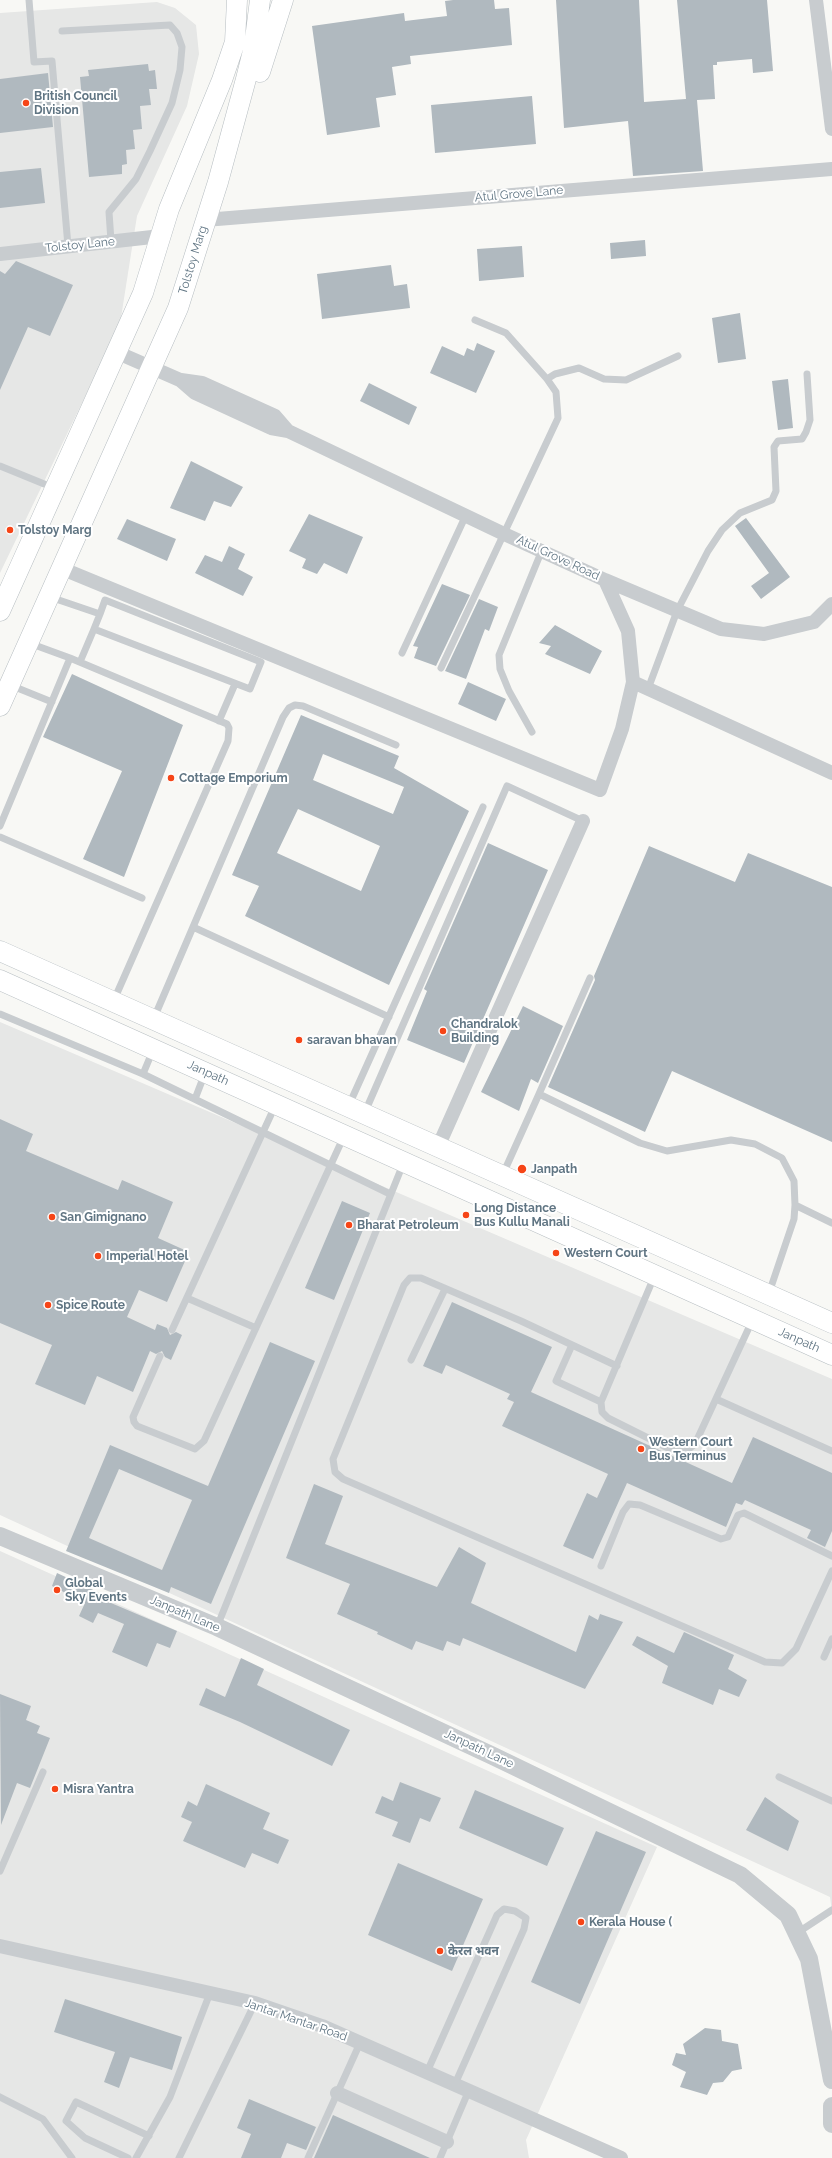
<!DOCTYPE html>
<meta charset="utf-8">
<style>
body{margin:0}
canvas{display:block;background:#f8f8f5}
</style>
<canvas width="832" height="2158"></canvas>
<script>
const context = document.querySelector('canvas').getContext('2d');
context.lineJoin = 'round';
function fillPath(path, color) {
  context.fillStyle = color;
  context.fill(path, 'evenodd');
}
function toPath(rows) {
  const path = new Path2D();
  for (const r of rows) {
    path.moveTo(r[0], r[1]);
    for (let i = 2; i < r.length; i += 2) path.lineTo(r[i], r[i + 1]);
  }
  return path;
}
function strokePath(path, color, width, dash) {
  context.strokeStyle = color;
  context.lineWidth = width;
  context.lineCap = dash ? 'butt' : 'round';
  context.setLineDash(dash || []);
  context.stroke(path);
}
function drawText(font, color, halo, rows, align = 'center') {
  context.font = font + ' Raleway,"Noto Sans Devanagari",sans-serif';
  context.lineWidth = 4;
  context.setLineDash([]);
  context.textBaseline = 'middle';
  context.strokeStyle = halo;
  context.fillStyle = color;
  for (const [text, x, y, turn = 0] of rows) {
    context.save();
    context.translate(x, y);
    context.rotate((+turn || 0) * Math.PI / 180);
    context.textAlign = isNaN(turn) ? turn : align;
    if (halo) context.strokeText(text, 0, 0);
    context.fillText(text, 0, 0);
    context.restore();
  }
}
fillPath(toPath([
 [157,2,175,8,196,25,199,54,187,106,137,216,120,324,0,573,0,13],
 [0,1022,832,1379,832,1912,830,1897,0,1515],
 [0,1551,657,1847,526,2140,529,2158,0,2158]
]), '#e6e7e6');
fillPath(toPath([
 [453,0,494,0,495,9,509,8,512,45,410,56,411,64,392,67,396,95,376,98,380,127,327,135,312,26,404,13,405,21,447,16,445,1],
 [556,0,639,0,644,102,686,99,677,0,767,0,773,71,753,73,752,59,717,62,717,65,713,65,715,99,697,100,703,171,633,176,628,121,564,128],
 [148,64,149,71,155,70,157,89,149,89,151,105,140,106,142,129,133,130,135,149,126,150,127,164,122,165,122,174,89,177,80,77,89,76,88,70],
 [48,73,53,127,0,133,0,79],
 [532,96,536,144,435,153,431,105],
 [41,168,45,203,0,208,0,172],
 [645,240,646,256,611,259,610,243],
 [522,246,524,277,479,281,477,249],
 [16,261,73,285,50,336,28,327,0,390,0,271,5,274],
 [391,265,394,286,407,284,410,308,322,319,317,274],
 [740,313,746,359,718,363,712,318],
 [477,343,495,351,476,393,430,373,442,346,464,356,467,348,474,351],
 [788,379,793,428,778,430,772,381],
 [369,383,417,407,409,425,360,401],
 [191,461,243,487,231,507,214,501,205,521,170,508],
 [309,514,363,537,347,574,324,563,317,574,302,568,306,559,289,551],
 [746,518,790,577,761,599,751,586,769,573,735,526],
 [127,519,176,539,167,561,117,539],
 [229,546,245,554,238,569,253,577,243,596,195,573,205,555,222,562],
 [442,584,470,595,436,666,414,658,418,647,413,646],
 [479,599,498,607,489,631,485,629,466,679,445,671],
 [555,625,602,651,590,674,545,654,551,646,539,643],
 [72,674,183,725,124,877,83,859,122,771,43,737],
 [468,682,506,699,496,721,458,704],
 [301,715,399,756,394,768,469,811,389,985,245,916,259,886,232,875],
 [323,754,404,787,393,814,313,780],
 [298,809,380,846,361,891,277,853],
 [488,843,548,870,464,1063,407,1040,427,991,424,989],
 [649,846,735,882,748,853,832,887,832,1142,672,1071,645,1132,548,1087,595,980,594,976],
 [523,1006,563,1026,538,1083,531,1079,519,1111,481,1092],
 [0,1119,33,1134,26,1151,118,1190,122,1180,173,1202,158,1238,189,1252,167,1302,139,1290,127,1317,155,1330,157,1324,167,1328,170,1335,176,1332,182,1335,171,1360,165,1357,162,1351,156,1354,150,1351,133,1392,97,1376,85,1405,35,1384,52,1345,0,1323],
 [342,1201,370,1213,334,1300,305,1288],
 [452,1302,552,1347,531,1392,732,1483,753,1437,832,1473,832,1531,825,1547,807,1538,811,1530,745,1500,742,1505,736,1503,726,1527,627,1483,593,1559,563,1546,587,1493,597,1498,608,1474,502,1426,514,1402,507,1399,510,1394,446,1365,442,1374,423,1366],
 [270,1342,315,1361,211,1604,171,1587,169,1593,66,1551,110,1445,208,1486],
 [119,1469,192,1500,162,1570,89,1538],
 [314,1484,343,1496,325,1544,437,1587,459,1547,486,1563,471,1603,576,1652,589,1615,598,1620,600,1614,623,1622,585,1689,463,1638,460,1646,447,1641,443,1651,416,1641,412,1650,377,1634,378,1632,337,1614,350,1584,286,1558],
 [57,1573,106,1596,104,1600,177,1631,170,1648,157,1643,147,1667,112,1652,124,1624,98,1613,93,1623,79,1616,85,1603,52,1586],
 [684,1632,734,1655,728,1669,747,1680,739,1697,719,1689,713,1705,662,1683,668,1666,632,1645,637,1636,674,1653],
 [241,1658,264,1669,257,1685,350,1730,332,1766,240,1722,199,1705,206,1688,225,1697],
 [0,1694,31,1706,26,1720,40,1726,37,1733,50,1738,30,1788,17,1783,1,1825],
 [400,1782,441,1798,430,1822,420,1818,410,1843,392,1836,398,1822,375,1813,382,1796,393,1801],
 [206,1784,270,1813,263,1829,289,1840,278,1864,252,1853,245,1868,183,1841,192,1822,181,1817,188,1801,197,1806],
 [475,1790,564,1828,547,1866,459,1828],
 [765,1797,799,1821,788,1851,746,1830],
 [596,1831,646,1852,580,2004,531,1982],
 [398,1863,483,1899,452,1971,368,1935],
 [65,1999,182,2037,172,2070,130,2057,119,2088,104,2082,115,2052,54,2032],
 [705,2028,721,2030,722,2041,738,2044,742,2069,732,2071,723,2082,713,2083,707,2095,680,2087,686,2072,672,2065,676,2053,686,2055,683,2044],
 [249,2099,316,2127,306,2150,287,2143,281,2158,241,2158,251,2134,237,2128],
 [333,2115,430,2158,314,2158]
]), '#b0b9bf');
const secondary = toPath([
 [260,72,283,0],
 [0,611,143,293,169,209,222,80,235,42,237,0],
 [0,706,178,308,218,182,246,79,254,47,260,0],
 [0,951,832,1323],
 [0,980,832,1355]
]);
strokePath(secondary, '#b7bec2', 21);
strokePath(toPath([
 [29,0,34,62,52,61,68,246],
 [62,31,170,25,177,33,182,47,180,70,172,103,150,151,136,179,109,212,111,241],
 [547,379,555,374,579,368,604,379,626,380,678,356],
 [0,466,54,488],
 [50,597,100,614],
 [29,643,70,658],
 [402,653,466,515],
 [80,662,94,629,100,614,105,600,261,662,250,689,94,629],
 [441,668,558,418,556,392,547,379,506,333,475,320],
 [10,685,52,702],
 [648,689,677,611,708,551,722,530,740,513,772,500,776,491,774,447,778,441,802,439,806,432,810,420,807,374],
 [219,721,235,684],
 [532,732,509,691,500,669,499,655,542,550],
 [0,826,70,658,227,724,229,728,228,741,114,1000],
 [0,837,142,898],
 [193,927,389,1017],
 [590,978,539,1094,640,1143,667,1151,731,1140,755,1144,782,1158,794,1181,795,1205,832,1223],
 [0,1014,143,1074,390,1194],
 [154,1018,283,717,289,708,295,705,303,706,396,745],
 [143,1074,153,1050],
 [195,1099,205,1073],
 [349,1105,483,807],
 [365,1112,507,786,583,821],
 [503,1174,539,1094],
 [654,1277,601,1402,602,1412,608,1418,672,1450,685,1452,695,1444,752,1321],
 [769,1293,794,1219,795,1205],
 [187,1298,256,1328],
 [172,1330,275,1106],
 [572,1345,556,1381,601,1402],
 [160,1356,133,1417,134,1422,137,1426,195,1449,204,1441,344,1136],
 [411,1360,445,1289],
 [617,1366,521,1321,421,1278,410,1278,404,1285,333,1459,335,1472,343,1479,765,1662,782,1663,796,1649,832,1571],
 [716,1399,832,1451],
 [601,1566,623,1512,629,1504,640,1505,721,1539,728,1537,738,1515,744,1513,832,1556],
 [217,1627,403,1164],
 [824,1657,832,1639],
 [779,1777,832,1801],
 [0,1871,43,1772],
 [797,1933,832,1910],
 [427,2072,497,1915,504,1909,515,1911,526,1918,524,1929,455,2084],
 [0,2097,43,2119,72,2158],
 [128,2158,85,2138,66,2121,76,2102,149,2136],
 [136,2158,170,2097,210,1993],
 [179,2158,255,2003],
 [308,2158,360,2043],
 [440,2158,469,2090]
]), '#c8cccf', 7);
strokePath(toPath([
 [816,0,832,129],
 [205,220,832,169],
 [0,254,161,236],
 [116,352,180,380,195,393,271,428,288,431,502,533,605,580,721,629,764,634,814,622,832,604],
 [181,380,202,383,275,416,288,431],
 [63,569,600,790,622,729,633,682],
 [605,580,628,631,633,682,832,773],
 [438,1147,583,821],
 [0,1946,255,2003,322,2026,621,2158],
 [337,2093,447,2142]
]), '#c8cccf', 14);
strokePath(toPath([
 [0,1536,217,1627,493,1756,740,1875,788,1915,809,1959,832,2080],
 [832,2106,832,2124]
]), '#c8cccf', 18);
strokePath(secondary, '#fff', 20);
for (const [x, y, r, color] of [
 [26,103,4,"#f64517"],
 [10,530,4,"#f64517"],
 [171,778,4,"#f64517"],
 [443,1031,4,"#f64517"],
 [299,1040,4,"#f64517"],
 [522,1169,5,"#f64517"],
 [466,1215,4,"#f64517"],
 [52,1217,4,"#f64517"],
 [349,1225,4,"#f64517"],
 [556,1253,4,"#f64517"],
 [98,1256,4,"#f64517"],
 [48,1305,4,"#f64517"],
 [641,1449,4,"#f64517"],
 [57,1590,4,"#f64517"],
 [55,1789,4,"#f64517"],
 [581,1922,4,"#f64517"],
 [440,1951,4,"#f64517"]
]) {
  const dot = new Path2D();
  dot.arc(x, y, r, 0, 2 * Math.PI);
  context.fillStyle = color;
  context.fill(dot);
  strokePath(dot, '#fff', 1.5);
}
drawText('bold 12px', '#607583', '#fff', [
 ["British Council",34,96],
 ["Division",34,110],
 ["Tolstoy Marg",18,530],
 ["Cottage Emporium",179,778],
 ["Chandralok",451,1024],
 ["Building",451,1038],
 ["saravan bhavan",307,1040],
 ["Janpath",531,1169],
 ["Long Distance",474,1208],
 ["Bus Kullu Manali",474,1222],
 ["San Gimignano",60,1217],
 ["Bharat Petroleum",357,1225],
 ["Western Court",564,1253],
 ["Imperial Hotel",106,1256],
 ["Spice Route",56,1305],
 ["Western Court",649,1442],
 ["Bus Terminus",649,1456],
 ["Global",65,1583],
 ["Sky Events",65,1597],
 ["Misra Yantra",63,1789],
 ["Kerala House (",589,1922],
 ["केरल भवन",448,1951]
], 'left');
drawText('12px', '#607583', '#fff', [
 ["Atul Grove Lane",519,194,-5],
 ["Tolstoy Lane",80,245,-6],
 ["Tolstoy Marg",193,260,-73],
 ["Atul Grove Road",558,558,25],
 ["Janpath",208,1073,24],
 ["Janpath",799,1340,24],
 ["Janpath Lane",185,1614,23],
 ["Janpath Lane",479,1749,25],
 ["Jantar Mantar Road",296,2020,19]
]);
</script>
